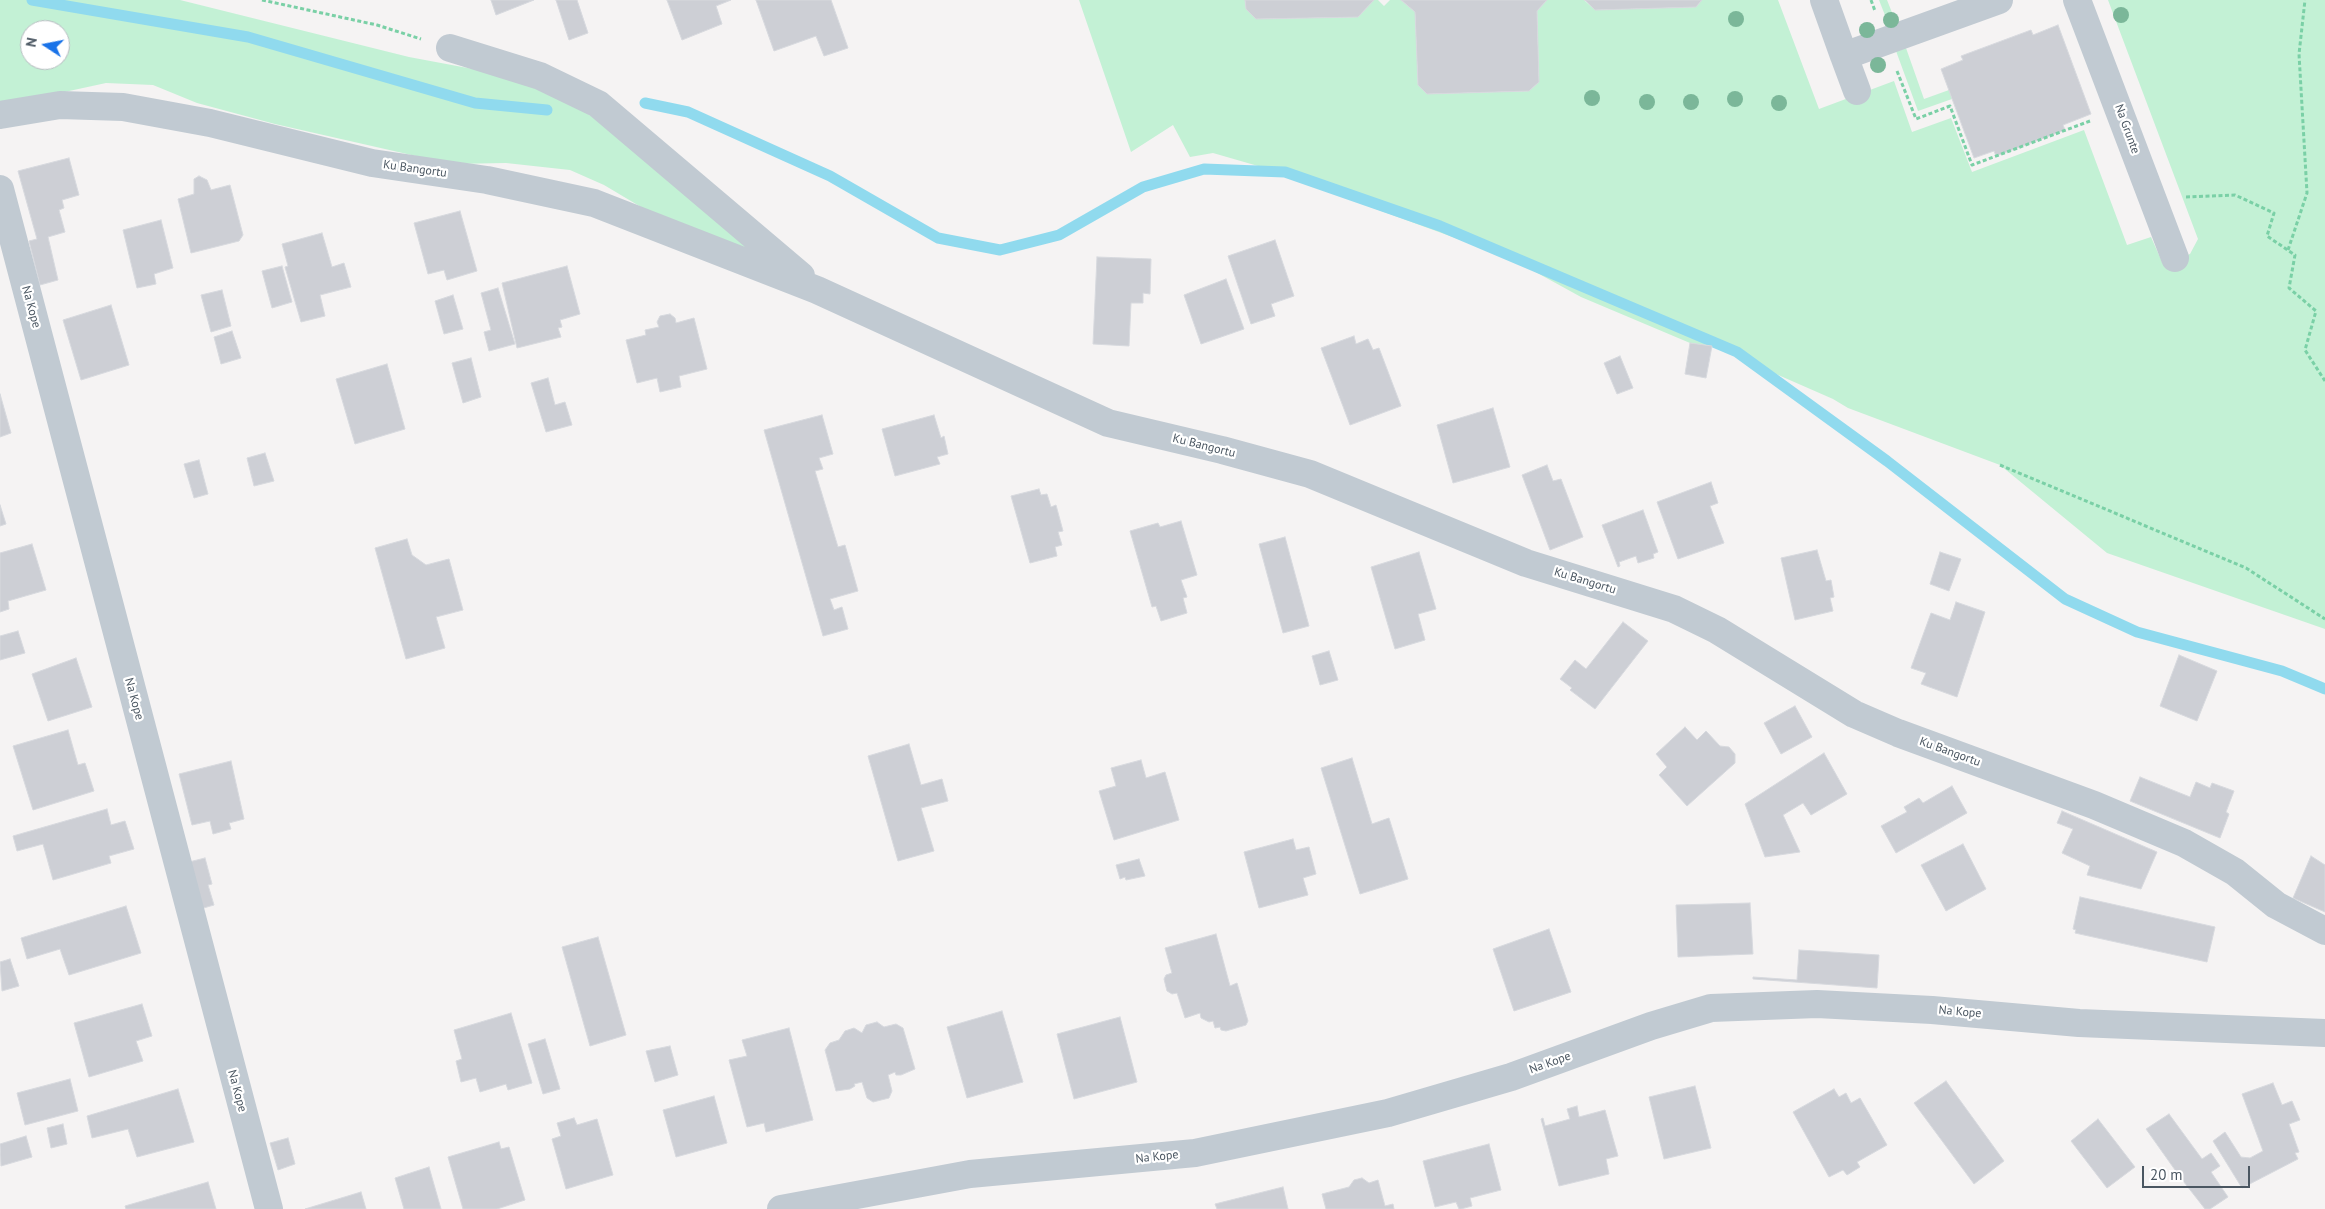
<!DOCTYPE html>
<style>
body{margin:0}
#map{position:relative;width:2325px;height:1209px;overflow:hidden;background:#f5f3f3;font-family:"PT Sans",sans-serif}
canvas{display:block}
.north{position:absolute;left:20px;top:20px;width:50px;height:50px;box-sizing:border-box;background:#fff;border:1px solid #b7bbc0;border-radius:50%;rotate:281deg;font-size:14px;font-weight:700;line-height:20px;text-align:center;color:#4a5661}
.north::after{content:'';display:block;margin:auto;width:18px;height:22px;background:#1a73e8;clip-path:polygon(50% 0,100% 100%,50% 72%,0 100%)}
.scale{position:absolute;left:2142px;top:1166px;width:108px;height:22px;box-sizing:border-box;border:2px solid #4a5661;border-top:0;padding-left:6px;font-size:15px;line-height:18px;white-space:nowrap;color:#4a5661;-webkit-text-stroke:4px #fff;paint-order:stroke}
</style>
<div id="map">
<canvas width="2325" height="1209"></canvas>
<div class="north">N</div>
<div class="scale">20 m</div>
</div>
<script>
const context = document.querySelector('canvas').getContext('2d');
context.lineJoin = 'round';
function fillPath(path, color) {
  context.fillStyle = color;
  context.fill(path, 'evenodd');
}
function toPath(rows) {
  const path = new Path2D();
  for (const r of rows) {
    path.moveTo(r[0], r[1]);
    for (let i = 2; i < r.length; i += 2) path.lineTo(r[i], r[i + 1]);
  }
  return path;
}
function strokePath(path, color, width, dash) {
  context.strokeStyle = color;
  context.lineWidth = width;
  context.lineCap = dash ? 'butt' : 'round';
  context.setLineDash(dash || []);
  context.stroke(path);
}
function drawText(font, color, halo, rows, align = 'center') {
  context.font = font + ' "PT Sans",sans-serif';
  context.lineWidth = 4.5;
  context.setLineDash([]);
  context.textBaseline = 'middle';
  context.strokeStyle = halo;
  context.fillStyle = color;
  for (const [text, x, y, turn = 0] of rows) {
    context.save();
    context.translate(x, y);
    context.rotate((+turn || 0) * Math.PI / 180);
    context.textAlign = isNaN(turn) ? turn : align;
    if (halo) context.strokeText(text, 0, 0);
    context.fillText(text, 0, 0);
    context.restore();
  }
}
fillPath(toPath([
 [0,0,180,0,409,57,489,72,560,96,608,127,791,276,646,210,604,185,570,170,506,163,451,164,275,124,197,103,153,85,106,83,0,106],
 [30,30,60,30,60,60,30,60],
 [1079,0,1245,0,1246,9,1256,19,1358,17,1374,0,1378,0,1384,6,1390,0,1401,0,1415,12,1418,85,1427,94,1529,91,1539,82,1537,11,1547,0,1584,0,1595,10,1696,7,1702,0,1778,0,1819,109,1894,81,1912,132,1951,118,1972,172,2084,130,2127,245,2151,237,2163,264,2190,254,2198,239,2108,0,2325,0,2325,629,2107,553,2000,465,1848,408,1833,399,1712,346,1690,343,1581,297,1510,258,1258,166,1213,153,1190,157,1173,125,1131,152],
 [1879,0,1887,0,1897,25,1890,28],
 [1906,48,1924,99,1949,90,1952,99,1918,111,1896,51]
]), '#c3f1d5');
strokePath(toPath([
 [32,0,248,37,475,103,547,110],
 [645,103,688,112,830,176,938,238,1000,250,1059,235,1143,187,1204,169,1285,172,1440,226,1737,352,1887,461,2065,599,2137,632,2282,671,2325,689]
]), '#90daee', 11);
const building = toPath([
 [491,0,534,0,496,15,491,0],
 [556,0,577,0,588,33,569,40,556,0],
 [667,0,731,0,716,6,722,24,682,40,667,0],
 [756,0,831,0,848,48,824,56,816,36,774,51,756,0],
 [1245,0,1374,0,1358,17,1256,19,1246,9,1245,0],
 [1401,0,1547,0,1537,11,1539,82,1529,91,1427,94,1418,85,1415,12,1401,0],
 [1585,0,1584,0,1702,0,1696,7,1595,10,1585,0],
 [2058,25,2091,114,2063,125,2065,130,1996,156,1994,151,1974,158,1941,69,1963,60,1961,56,2031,30,2033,35,2058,25],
 [69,158,79,195,62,200,64,208,59,210,65,232,48,237,58,280,40,285,29,241,37,239,18,171,69,158],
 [199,176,207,180,211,190,230,185,243,235,239,241,191,253,178,199,194,194,194,179,199,176],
 [460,211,477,271,447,280,444,270,428,274,414,223,460,211],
 [161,220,173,268,154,274,156,284,137,288,123,230,161,220],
 [322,233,332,267,344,263,351,287,320,295,325,316,301,322,285,267,288,266,282,244,322,233],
 [1275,240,1294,296,1271,304,1275,316,1251,324,1228,256,1275,240],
 [1097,257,1151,259,1150,294,1143,293,1143,303,1131,303,1129,346,1093,344,1097,257],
 [282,266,292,302,272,308,262,271,282,266],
 [567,266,580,314,560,320,562,327,558,328,561,337,517,348,502,283,567,266],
 [1226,279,1244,329,1201,344,1184,295,1226,279],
 [498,288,515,344,489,351,484,332,491,330,481,293,498,288],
 [222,290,231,326,211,332,201,295,222,290],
 [453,295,463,329,444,334,435,301,453,295],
 [111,305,129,365,81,380,63,320,111,305],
 [670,314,675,318,676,323,694,318,707,369,679,376,681,387,660,392,657,378,637,383,626,340,646,335,645,330,659,327,657,322,660,316,670,314],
 [232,331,241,358,221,364,214,337,232,331],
 [1354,336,1356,344,1368,339,1373,350,1379,348,1401,406,1350,425,1321,348,1354,336],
 [1690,343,1712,346,1706,378,1685,374,1690,343],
 [1620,356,1633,388,1617,394,1604,363,1620,356],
 [471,358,481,397,463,403,452,363,471,358],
 [387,364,405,429,355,444,336,379,387,364],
 [548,378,555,405,565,402,572,425,546,432,531,383,548,378],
 [0,394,11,433,0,437,0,394],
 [1493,408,1510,467,1453,483,1437,425,1493,408],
 [822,415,833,454,819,458,823,469,815,471,838,547,845,545,858,591,830,599,834,610,842,607,848,629,823,636,764,430,822,415],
 [934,415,941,438,944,436,948,454,937,457,940,464,895,476,882,429,934,415],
 [265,453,274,481,254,486,247,458,265,453],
 [199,460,208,494,194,498,184,464,199,460],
 [1547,465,1553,481,1561,479,1583,537,1550,550,1522,475,1547,465],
 [1711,482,1718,503,1710,506,1724,543,1678,559,1657,502,1711,482],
 [1039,489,1041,495,1047,494,1051,507,1056,505,1063,531,1058,532,1062,545,1055,547,1057,556,1030,563,1011,496,1039,489],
 [0,505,6,524,0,526,0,505],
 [1643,510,1658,552,1653,554,1654,558,1638,563,1636,556,1619,562,1620,566,1618,567,1602,525,1643,510],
 [1181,521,1197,575,1181,580,1187,597,1183,598,1187,613,1161,621,1156,606,1152,607,1130,531,1158,523,1160,527,1181,521],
 [1285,537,1309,626,1283,633,1259,544,1285,537],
 [407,539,412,555,426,565,449,559,463,610,436,617,445,648,406,659,375,548,407,539],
 [32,544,46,590,8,601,9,609,0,612,0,553,32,544],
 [1817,550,1826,581,1831,580,1834,597,1830,598,1833,611,1795,620,1781,558,1817,550],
 [1419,552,1436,609,1418,614,1425,640,1395,649,1371,567,1419,552],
 [1940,552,1961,559,1949,591,1930,584,1940,552],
 [1956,602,1985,612,1957,697,1921,684,1926,673,1911,668,1931,613,1950,620,1956,602],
 [1623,622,1648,641,1595,709,1570,690,1572,688,1560,679,1575,660,1586,669,1623,622],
 [18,631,25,653,0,660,0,636,18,631],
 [1329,651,1338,680,1320,685,1312,656,1329,651],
 [2179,655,2217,671,2197,721,2160,706,2179,655],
 [76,658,92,707,48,721,32,674,76,658],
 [1795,706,1812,737,1781,754,1764,723,1795,706],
 [1685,727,1697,740,1706,731,1720,746,1729,747,1735,754,1735,763,1687,806,1659,775,1667,767,1656,754,1685,727],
 [68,730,78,765,85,763,94,791,33,810,13,746,68,730],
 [909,744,921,785,942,779,948,801,921,808,934,851,898,861,868,756,909,744],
 [1824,753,1847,794,1811,815,1803,803,1783,815,1800,852,1765,857,1745,804,1824,753],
 [1352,758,1372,824,1389,818,1408,879,1360,894,1321,768,1352,758],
 [1141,760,1146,778,1165,772,1179,820,1114,840,1099,791,1116,786,1111,768,1141,760],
 [231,761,244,819,229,823,231,829,213,834,210,821,192,825,179,774,231,761],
 [2140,777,2190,797,2196,782,2210,788,2212,783,2234,791,2226,812,2229,814,2220,838,2130,801,2140,777],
 [1952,786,1967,813,1896,853,1881,826,1907,812,1904,807,1919,798,1923,803,1952,786],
 [107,809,111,825,125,821,134,849,109,856,111,863,53,880,43,844,17,851,13,836,107,809],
 [2062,811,2157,852,2141,889,2087,875,2090,866,2062,853,2073,829,2057,823,2062,811],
 [1293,839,1296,850,1309,847,1316,874,1303,878,1308,895,1259,908,1244,852,1293,839],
 [1963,844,1986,889,1946,911,1921,865,1963,844],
 [2311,856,2325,865,2325,912,2293,898,2311,856],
 [205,858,212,884,208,885,214,905,200,909,189,862,205,858],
 [1139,859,1145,876,1126,880,1125,877,1120,879,1116,865,1139,859],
 [2080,897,2215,927,2207,962,2075,933,2076,930,2073,929,2080,897],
 [1750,903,1753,954,1678,957,1676,905,1750,903],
 [126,906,141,953,69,975,60,949,27,959,21,938,126,906],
 [1549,929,1571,992,1514,1011,1493,949,1549,929],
 [1216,934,1230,986,1237,983,1248,1021,1246,1025,1226,1031,1221,1030,1220,1027,1215,1028,1213,1021,1209,1022,1201,1018,1200,1013,1185,1018,1177,993,1172,994,1167,991,1164,979,1166,975,1172,973,1165,948,1216,934],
 [598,937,626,1035,590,1046,562,947,598,937],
 [1799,950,1879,955,1877,988,1753,979,1753,977,1797,980,1799,950],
 [10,959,19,986,2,991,0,962,10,959],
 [142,1004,152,1036,136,1041,143,1061,89,1077,74,1023,142,1004],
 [1002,1011,1023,1082,967,1098,947,1027,1002,1011],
 [511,1013,532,1083,508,1090,506,1084,480,1092,476,1078,461,1082,456,1061,462,1059,454,1030,511,1013],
 [1120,1017,1137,1082,1074,1099,1057,1034,1120,1017],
 [877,1022,884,1027,896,1024,903,1028,915,1069,901,1075,896,1075,895,1072,888,1075,892,1091,889,1098,873,1102,867,1098,862,1082,854,1084,855,1086,850,1089,836,1091,825,1050,830,1043,839,1040,845,1031,854,1028,862,1033,866,1025,877,1022],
 [789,1028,813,1120,766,1132,764,1123,747,1127,729,1060,747,1056,742,1040,789,1028],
 [545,1039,560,1089,543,1094,528,1044,545,1039],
 [670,1046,678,1075,655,1082,646,1051,670,1046],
 [70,1079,78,1111,25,1125,17,1093,70,1079],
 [1946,1081,2004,1161,1974,1184,1914,1103,1946,1081],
 [2273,1083,2282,1105,2292,1101,2300,1120,2289,1124,2299,1152,2295,1153,2298,1159,2242,1188,2213,1141,2225,1132,2241,1157,2250,1158,2263,1151,2242,1094,2273,1083],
 [1695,1086,1711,1148,1664,1159,1649,1097,1695,1086],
 [178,1089,194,1142,137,1157,128,1129,92,1138,87,1116,178,1089],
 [1834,1089,1839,1097,1846,1093,1851,1103,1860,1098,1887,1145,1857,1162,1860,1167,1847,1175,1843,1170,1829,1177,1793,1112,1834,1089],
 [714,1096,727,1143,676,1157,663,1110,714,1096],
 [1577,1106,1579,1117,1605,1110,1618,1156,1606,1159,1609,1174,1559,1186,1541,1119,1543,1118,1545,1126,1570,1119,1567,1109,1577,1106],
 [2169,1114,2202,1159,2211,1153,2220,1166,2211,1172,2228,1197,2210,1209,2205,1209,2180,1177,2146,1129,2169,1114],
 [574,1118,577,1125,597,1119,613,1175,566,1189,552,1139,561,1136,557,1123,574,1118],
 [2098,1119,2135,1167,2107,1188,2071,1141,2098,1119],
 [63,1124,67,1144,51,1148,47,1128,63,1124],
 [26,1136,32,1157,1,1166,0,1144,26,1136],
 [288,1138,295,1164,278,1170,270,1143,288,1138],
 [499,1142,501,1149,509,1147,525,1200,497,1209,463,1209,448,1157,499,1142],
 [1489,1144,1501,1190,1470,1198,1472,1206,1461,1209,1459,1209,1456,1202,1435,1207,1423,1161,1489,1144],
 [429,1167,441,1209,404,1209,395,1178,429,1167],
 [1362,1178,1369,1183,1378,1180,1385,1206,1393,1204,1394,1209,1326,1209,1322,1194,1349,1187,1354,1180,1362,1178],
 [208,1182,216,1209,126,1209,125,1206,208,1182],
 [1283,1187,1288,1209,1217,1209,1215,1204,1283,1187],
 [361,1192,366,1209,305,1209,361,1192]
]);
fillPath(building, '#cdcfd5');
strokePath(building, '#d7d9de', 1);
strokePath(toPath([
 [262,0,377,25,421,39],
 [1871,0,1875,11],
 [1897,71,1916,119,1950,106,1972,165,2090,121],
 [2186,197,2235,195,2274,213,2267,236,2295,255,2289,288,2316,311,2305,350,2325,381],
 [2288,250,2307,193,2299,54,2305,0],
 [2000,465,2246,568,2325,619]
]), '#7ad0a6', 3, [4, 2.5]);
strokePath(toPath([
 [1824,0,1844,56,1999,0],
 [2077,0,2175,258],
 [450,48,540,76,598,104,801,276],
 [1844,56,1857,91],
 [0,115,60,105,123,107,210,123,372,163,487,180,594,203,817,290,1108,423,1222,450,1310,474,1526,563,1674,609,1717,630,1854,714,1898,733,2094,805,2184,843,2235,872,2276,905,2325,931],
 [0,189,269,1209],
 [781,1209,970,1174,1195,1153,1388,1113,1511,1077,1651,1026,1711,1008,1817,1004,1932,1010,2079,1023,2325,1033]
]), '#c1cad2', 28);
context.fillStyle = '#7bb799';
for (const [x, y] of [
 [2121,15],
 [1736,19],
 [1891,20],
 [1867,30],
 [1878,65],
 [1592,98],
 [1735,99],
 [1647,102],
 [1691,102],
 [1779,103]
]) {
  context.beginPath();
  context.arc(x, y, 8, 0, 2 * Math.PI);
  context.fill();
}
drawText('12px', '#4a5661', '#fff', [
 ["Na Grunte",2127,129,70],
 ["Ku Bangortu",415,169,8],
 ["Na Kope",31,307,75],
 ["Ku Bangortu",1204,446,14],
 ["Ku Bangortu",1585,581,17],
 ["Na Kope",134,699,75],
 ["Ku Bangortu",1950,752,20],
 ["Na Kope",1960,1012,5],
 ["Na Kope",1550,1063,-20],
 ["Na Kope",237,1091,75],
 ["Na Kope",1157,1157,-6]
]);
</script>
